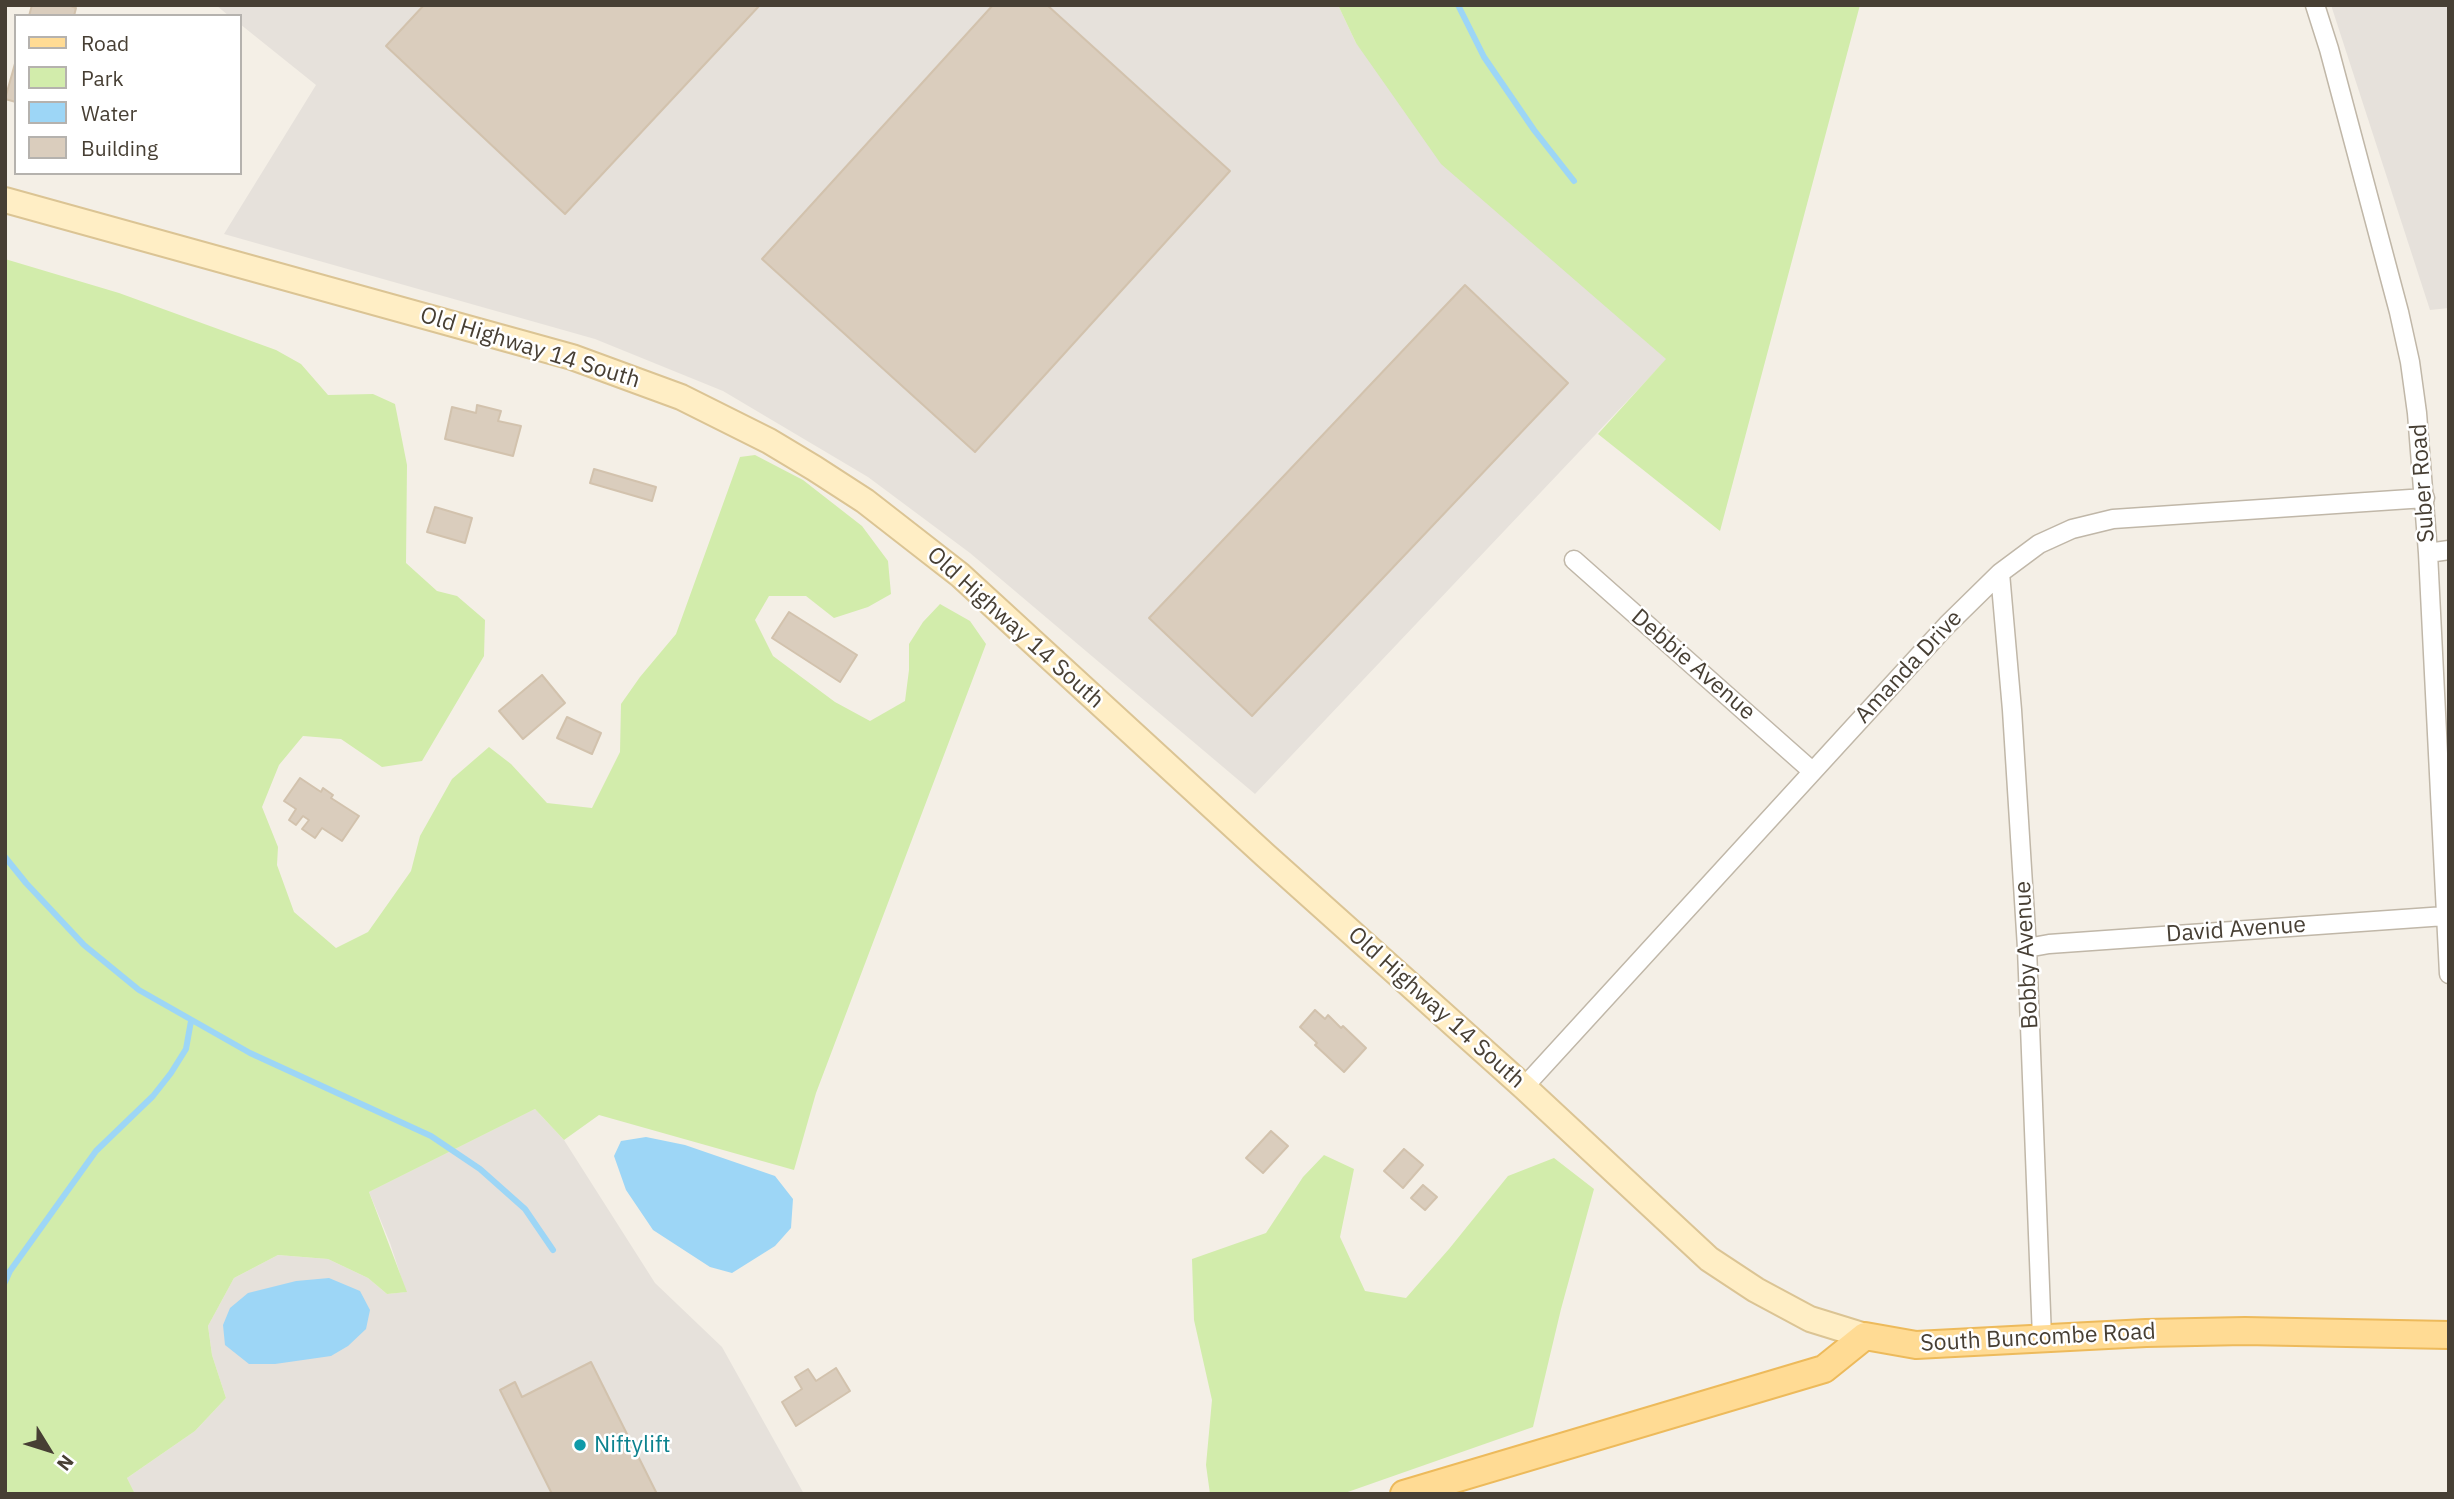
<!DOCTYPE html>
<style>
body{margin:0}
#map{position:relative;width:2454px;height:1499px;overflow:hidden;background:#f4efe6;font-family:"IBM Plex Sans",sans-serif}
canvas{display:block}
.frame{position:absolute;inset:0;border:7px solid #473f34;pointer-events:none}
.legend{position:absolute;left:14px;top:14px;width:228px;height:161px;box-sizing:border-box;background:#fff;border:2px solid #b5b2ae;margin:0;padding:9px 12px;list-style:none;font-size:21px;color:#473f34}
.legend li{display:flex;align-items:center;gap:14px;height:35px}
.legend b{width:35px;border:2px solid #b5b2ae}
.north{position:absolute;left:14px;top:1415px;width:70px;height:70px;-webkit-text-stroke:5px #fff;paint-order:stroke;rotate:128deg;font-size:19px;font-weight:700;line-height:28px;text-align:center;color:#473f34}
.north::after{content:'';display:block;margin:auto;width:24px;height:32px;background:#473f34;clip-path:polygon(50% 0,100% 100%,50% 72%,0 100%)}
</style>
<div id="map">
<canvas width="2454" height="1499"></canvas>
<div class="frame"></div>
<ul class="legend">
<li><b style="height:9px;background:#ffdb94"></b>Road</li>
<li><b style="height:19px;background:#d2ecab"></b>Park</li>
<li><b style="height:19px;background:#9dd6f6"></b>Water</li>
<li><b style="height:19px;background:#dacdbd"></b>Building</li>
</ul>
<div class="north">N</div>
</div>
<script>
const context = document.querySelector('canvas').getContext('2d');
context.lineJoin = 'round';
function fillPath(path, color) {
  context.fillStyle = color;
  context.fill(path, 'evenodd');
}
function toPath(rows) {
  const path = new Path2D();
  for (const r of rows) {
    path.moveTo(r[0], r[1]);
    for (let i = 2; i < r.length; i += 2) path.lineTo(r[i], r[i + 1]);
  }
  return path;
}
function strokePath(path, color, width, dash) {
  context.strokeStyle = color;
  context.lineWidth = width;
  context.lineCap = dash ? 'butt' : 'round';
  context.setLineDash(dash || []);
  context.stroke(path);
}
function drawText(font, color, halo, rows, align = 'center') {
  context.font = font + ' "IBM Plex Sans",sans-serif';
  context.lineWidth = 5;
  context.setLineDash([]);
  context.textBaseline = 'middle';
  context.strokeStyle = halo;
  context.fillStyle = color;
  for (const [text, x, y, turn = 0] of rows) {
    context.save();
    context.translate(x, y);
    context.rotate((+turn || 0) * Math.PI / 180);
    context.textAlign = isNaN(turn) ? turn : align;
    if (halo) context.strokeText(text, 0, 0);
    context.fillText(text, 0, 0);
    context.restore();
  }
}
fillPath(toPath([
 [216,5,1338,5,1356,43,1566,270,1667,359,1255,794,970,553,868,477,723,391,595,339,224,234,316,85,240,24,240,16,229,16],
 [2331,5,2449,5,2449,308,2430,310],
 [535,1109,564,1140,655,1283,722,1347,804,1494,135,1494,127,1478,195,1431,226,1398,212,1355,208,1326,234,1278,278,1255,328,1259,368,1278,387,1294,406,1292,390,1243,369,1192]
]), '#e6e1db');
fillPath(toPath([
 [1338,5,1860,5,1720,531,1598,434,1666,359,1441,164,1356,43],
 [5,259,119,293,276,350,301,364,328,395,373,394,395,404,407,465,406,563,437,591,457,596,485,620,484,656,422,761,382,767,341,739,303,736,279,765,262,807,278,847,277,865,294,912,336,948,368,932,411,871,420,836,452,779,489,747,511,764,547,803,592,808,620,752,621,704,640,677,676,634,740,457,755,455,803,480,862,526,888,561,891,594,868,607,834,618,806,596,769,596,755,620,773,656,835,702,870,721,905,701,909,670,909,644,923,622,940,604,970,621,986,644,816,1093,794,1170,599,1115,564,1140,535,1109,369,1192,407,1292,387,1294,368,1278,328,1259,278,1255,234,1278,208,1326,212,1355,226,1398,195,1431,127,1478,135,1494,5,1494],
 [1324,1155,1354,1169,1340,1237,1365,1291,1406,1298,1449,1249,1508,1176,1554,1158,1594,1189,1561,1309,1533,1427,1342,1494,1210,1494,1206,1465,1212,1400,1194,1320,1192,1259,1266,1233,1303,1177]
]), '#d2ecab');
fillPath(toPath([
 [646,1137,685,1145,775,1176,793,1199,791,1228,775,1246,732,1273,710,1267,653,1230,626,1190,614,1156,621,1141],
 [329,1278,360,1291,370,1310,366,1329,348,1346,331,1356,275,1364,249,1364,225,1345,223,1325,230,1308,248,1293,296,1281]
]), '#9dd6f6');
strokePath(toPath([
 [1458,5,1484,57,1534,130,1574,181],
 [5,857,26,883,84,945,139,990,250,1053,431,1136,480,1169,525,1209,553,1250],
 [5,1282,10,1271,96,1151,153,1096,171,1073,186,1049,191,1021]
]), '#9dd6f6', 6);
const building = toPath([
 [32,5,68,5,76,8,74,16,29,16,32,5],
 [424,5,760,5,565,214,386,46,424,5],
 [993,5,1047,5,1230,171,975,452,762,259,993,5],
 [16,60,16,102,5,99,16,60],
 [1465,285,1568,383,1252,716,1149,618,1465,285],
 [477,405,501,411,498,421,521,426,513,456,445,439,452,407,476,413,477,405],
 [594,469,656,487,652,501,590,483,594,469],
 [435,507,472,518,465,543,427,532,435,507],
 [789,612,857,655,840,682,772,638,789,612],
 [542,675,565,703,523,739,499,711,542,675],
 [567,717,601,733,592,754,557,738,567,717],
 [300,778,321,792,323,788,333,795,331,798,359,816,342,841,322,828,315,838,302,829,309,820,303,816,296,825,289,820,296,809,284,801,300,778],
 [1315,1010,1325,1019,1328,1015,1341,1028,1343,1026,1366,1048,1344,1072,1315,1045,1317,1043,1300,1027,1315,1010],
 [1271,1131,1288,1146,1263,1173,1246,1158,1271,1131],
 [1404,1149,1423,1165,1403,1188,1384,1171,1404,1149],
 [1423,1185,1437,1197,1425,1210,1411,1198,1423,1185],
 [591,1362,657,1494,552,1494,500,1390,515,1382,522,1397,591,1362],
 [836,1368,850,1391,796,1426,782,1402,802,1389,795,1377,808,1369,816,1381,836,1368]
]);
fillPath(building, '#dacdbd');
strokePath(building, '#d2c2ad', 2);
const street = toPath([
 [2315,5,2329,49,2399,312,2410,362,2417,413,2428,553,2449,974],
 [2428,553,2449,550],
 [1574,560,1812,771],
 [2000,573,2012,710,2027,948,2042,1338],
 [2027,948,2049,944,2445,916],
 [1524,1087,1947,625,2000,573,2039,544,2072,529,2113,519,2425,498]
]);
const secondary = toPath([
 [5,200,572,357,681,397,769,441,814,468,865,501,960,575,1265,855,1524,1087,1709,1259,1756,1290,1810,1319,1865,1336]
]);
const primary = toPath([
 [1404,1494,1824,1369,1865,1336,1916,1345,2146,1333,2245,1331,2449,1335]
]);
strokePath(street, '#c0b7a8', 21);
strokePath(secondary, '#dbc494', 28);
strokePath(primary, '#edba5b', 30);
strokePath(street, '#fff', 18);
strokePath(secondary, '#ffeec5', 24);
strokePath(primary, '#ffdb94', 26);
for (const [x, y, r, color] of [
 [580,1445,7,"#0f9aa8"]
]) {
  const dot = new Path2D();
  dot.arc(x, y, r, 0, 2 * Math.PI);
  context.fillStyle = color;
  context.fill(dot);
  strokePath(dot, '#fff', 2.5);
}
drawText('23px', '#473f34', '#fff', [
 ["Old Highway 14 South",530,348,17],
 ["Suber Road",2423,483,-94],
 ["Old Highway 14 South",1015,628,42],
 ["Debbie Avenue",1693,665,41],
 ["Amanda Drive",1909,667,-47],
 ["David Avenue",2236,930,-4],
 ["Bobby Avenue",2027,955,-93],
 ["Old Highway 14 South",1436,1008,42],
 ["South Buncombe Road",2038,1338,-3]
]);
drawText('23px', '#0d838f', '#fff', [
 ["Niftylift",594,1445]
], 'left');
</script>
